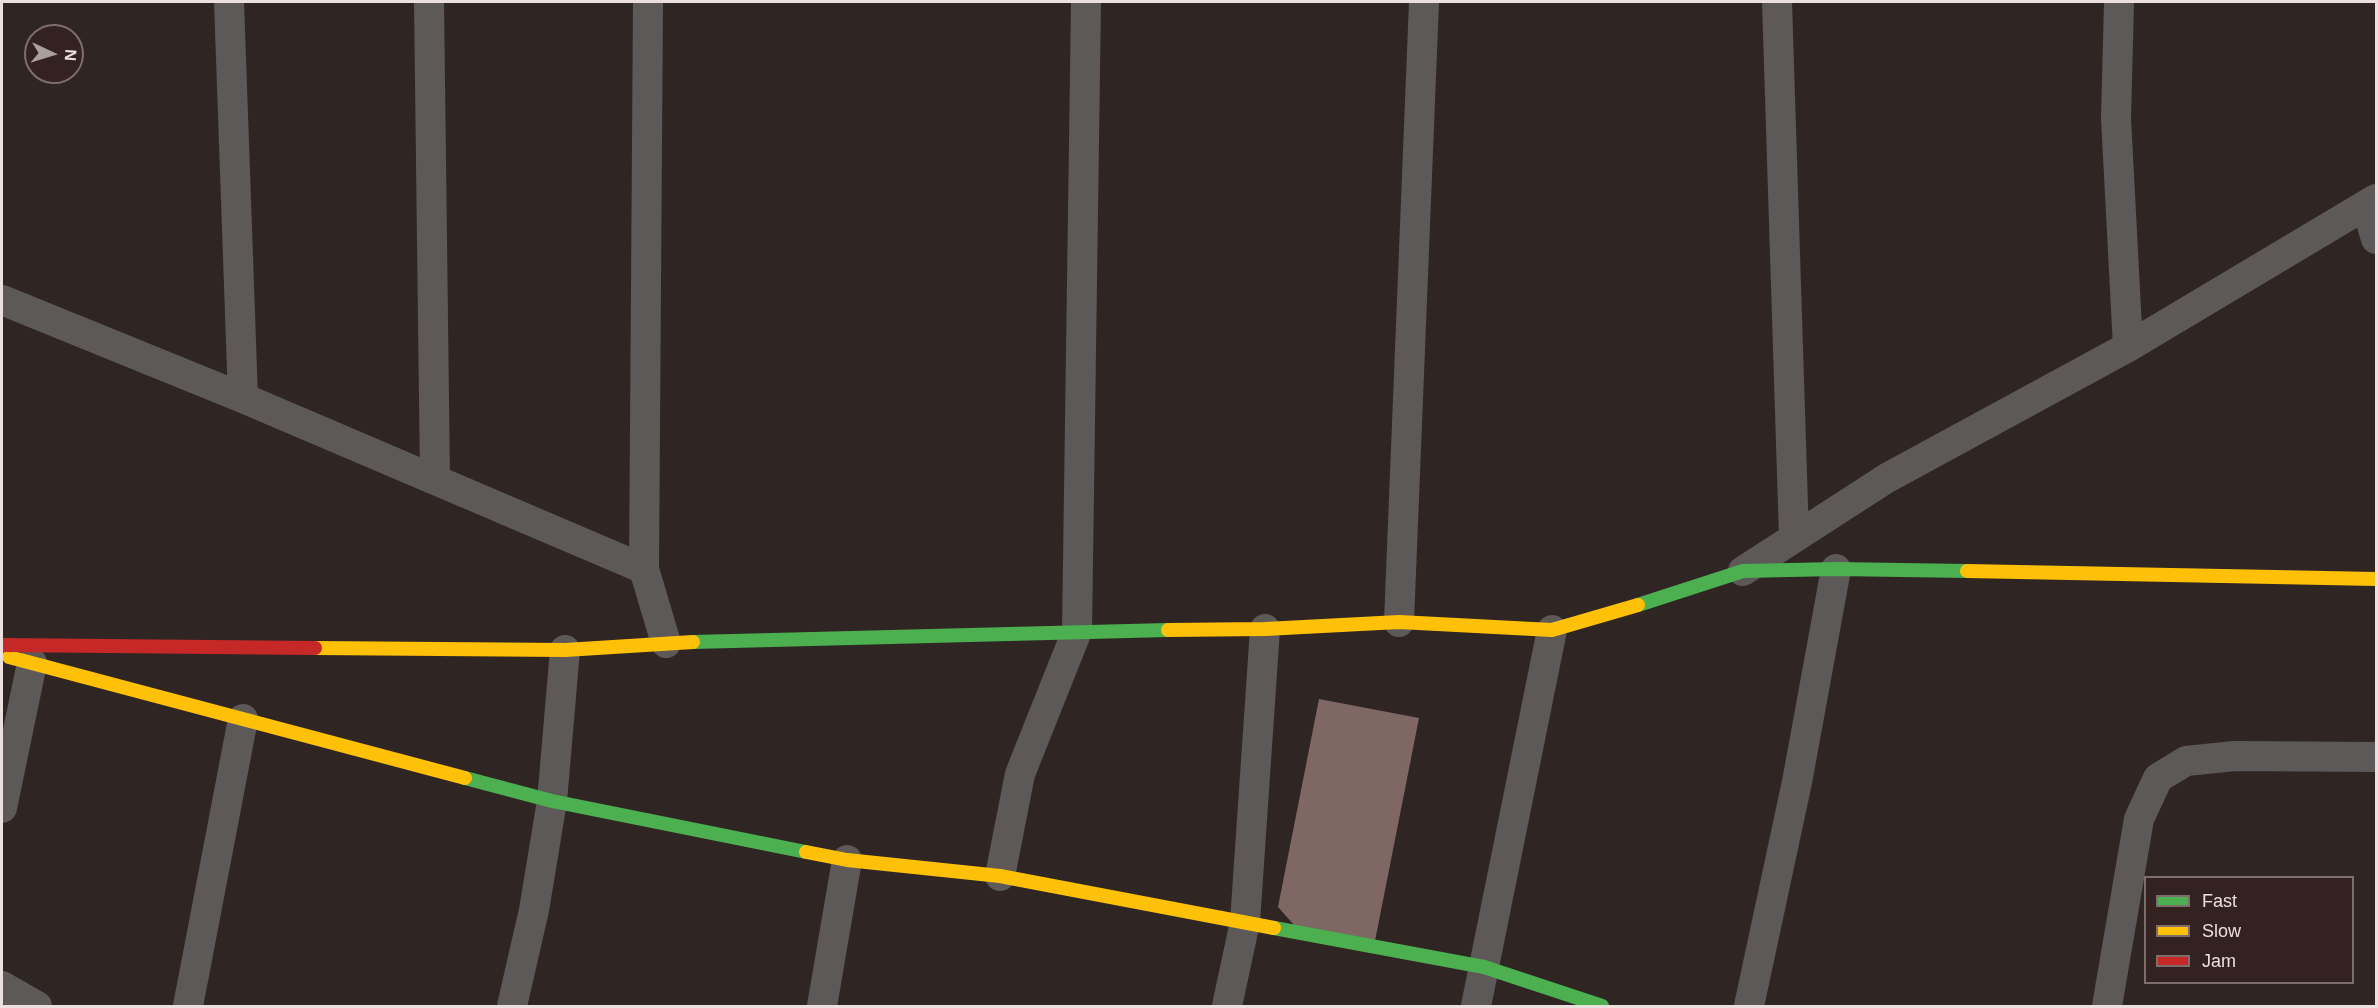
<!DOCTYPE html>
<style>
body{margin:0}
#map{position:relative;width:2378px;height:1008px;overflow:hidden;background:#2f2624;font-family:Helvetica,sans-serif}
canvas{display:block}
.frame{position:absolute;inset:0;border:3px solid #ebe0de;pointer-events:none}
.legend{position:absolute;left:2144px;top:876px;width:210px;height:108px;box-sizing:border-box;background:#33221f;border:2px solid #7d6e6b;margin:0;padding:8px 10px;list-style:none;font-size:18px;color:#ebe0de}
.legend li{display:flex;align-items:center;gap:12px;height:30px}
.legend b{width:30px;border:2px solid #7d6e6b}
.north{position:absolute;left:24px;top:24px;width:60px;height:60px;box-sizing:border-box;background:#33221f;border:2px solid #7d6e6b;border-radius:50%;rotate:94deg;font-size:16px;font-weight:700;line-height:24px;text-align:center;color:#ebe0de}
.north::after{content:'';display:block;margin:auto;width:21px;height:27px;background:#a99f9d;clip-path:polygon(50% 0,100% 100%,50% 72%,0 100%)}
</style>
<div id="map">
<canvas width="2378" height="1008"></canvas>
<div class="frame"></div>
<ul class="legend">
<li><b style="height:8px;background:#4caf50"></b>Fast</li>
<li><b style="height:8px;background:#ffc107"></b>Slow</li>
<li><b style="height:8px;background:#c62828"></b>Jam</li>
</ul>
<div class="north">N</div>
</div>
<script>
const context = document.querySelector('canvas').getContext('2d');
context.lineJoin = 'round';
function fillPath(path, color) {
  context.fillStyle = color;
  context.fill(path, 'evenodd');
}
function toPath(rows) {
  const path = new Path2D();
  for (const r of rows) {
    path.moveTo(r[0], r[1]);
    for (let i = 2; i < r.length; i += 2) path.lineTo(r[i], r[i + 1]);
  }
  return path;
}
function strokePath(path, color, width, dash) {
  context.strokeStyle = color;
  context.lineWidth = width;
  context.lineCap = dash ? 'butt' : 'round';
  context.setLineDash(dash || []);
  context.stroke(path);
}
fillPath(toPath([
 [1319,699,1419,718,1375,941,1294,925,1278,907]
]), '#7f6764');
strokePath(toPath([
 [229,2,243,398],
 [429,2,435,479],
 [648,2,644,569,666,643],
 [1777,2,1794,537],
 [2119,2,2116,118,2128,347],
 [2366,206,2376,239],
 [2,300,243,398,644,569],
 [1743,571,1887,478,2128,347,2376,199],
 [1399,622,1424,2],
 [2,808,32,663],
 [1000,876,1020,774,1077,631,1086,2],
 [2,986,37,1006],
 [188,1006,243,719],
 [512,1006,534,910,552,801,565,650],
 [822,1006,847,860],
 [1227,1006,1245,922,1265,629],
 [1476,1006,1552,630],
 [1749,1006,1797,782,1836,569],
 [2107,1006,2139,819,2158,778,2186,761,2235,756,2376,757]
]), '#5d5958', 30);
strokePath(toPath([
 [1638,605,1743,571,1836,569,1967,571],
 [693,642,1168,630],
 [465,778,552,801,806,852],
 [1274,928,1484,967,1602,1006]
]), '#4caf50', 14);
strokePath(toPath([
 [1967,571,2376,579],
 [1168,630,1265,629,1399,622,1552,630,1638,605],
 [315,648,565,650,693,642],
 [9,657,465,778],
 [806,852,847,860,1000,876,1274,928]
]), '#ffc107', 14);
strokePath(toPath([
 [2,645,315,648]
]), '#c62828', 14);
</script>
